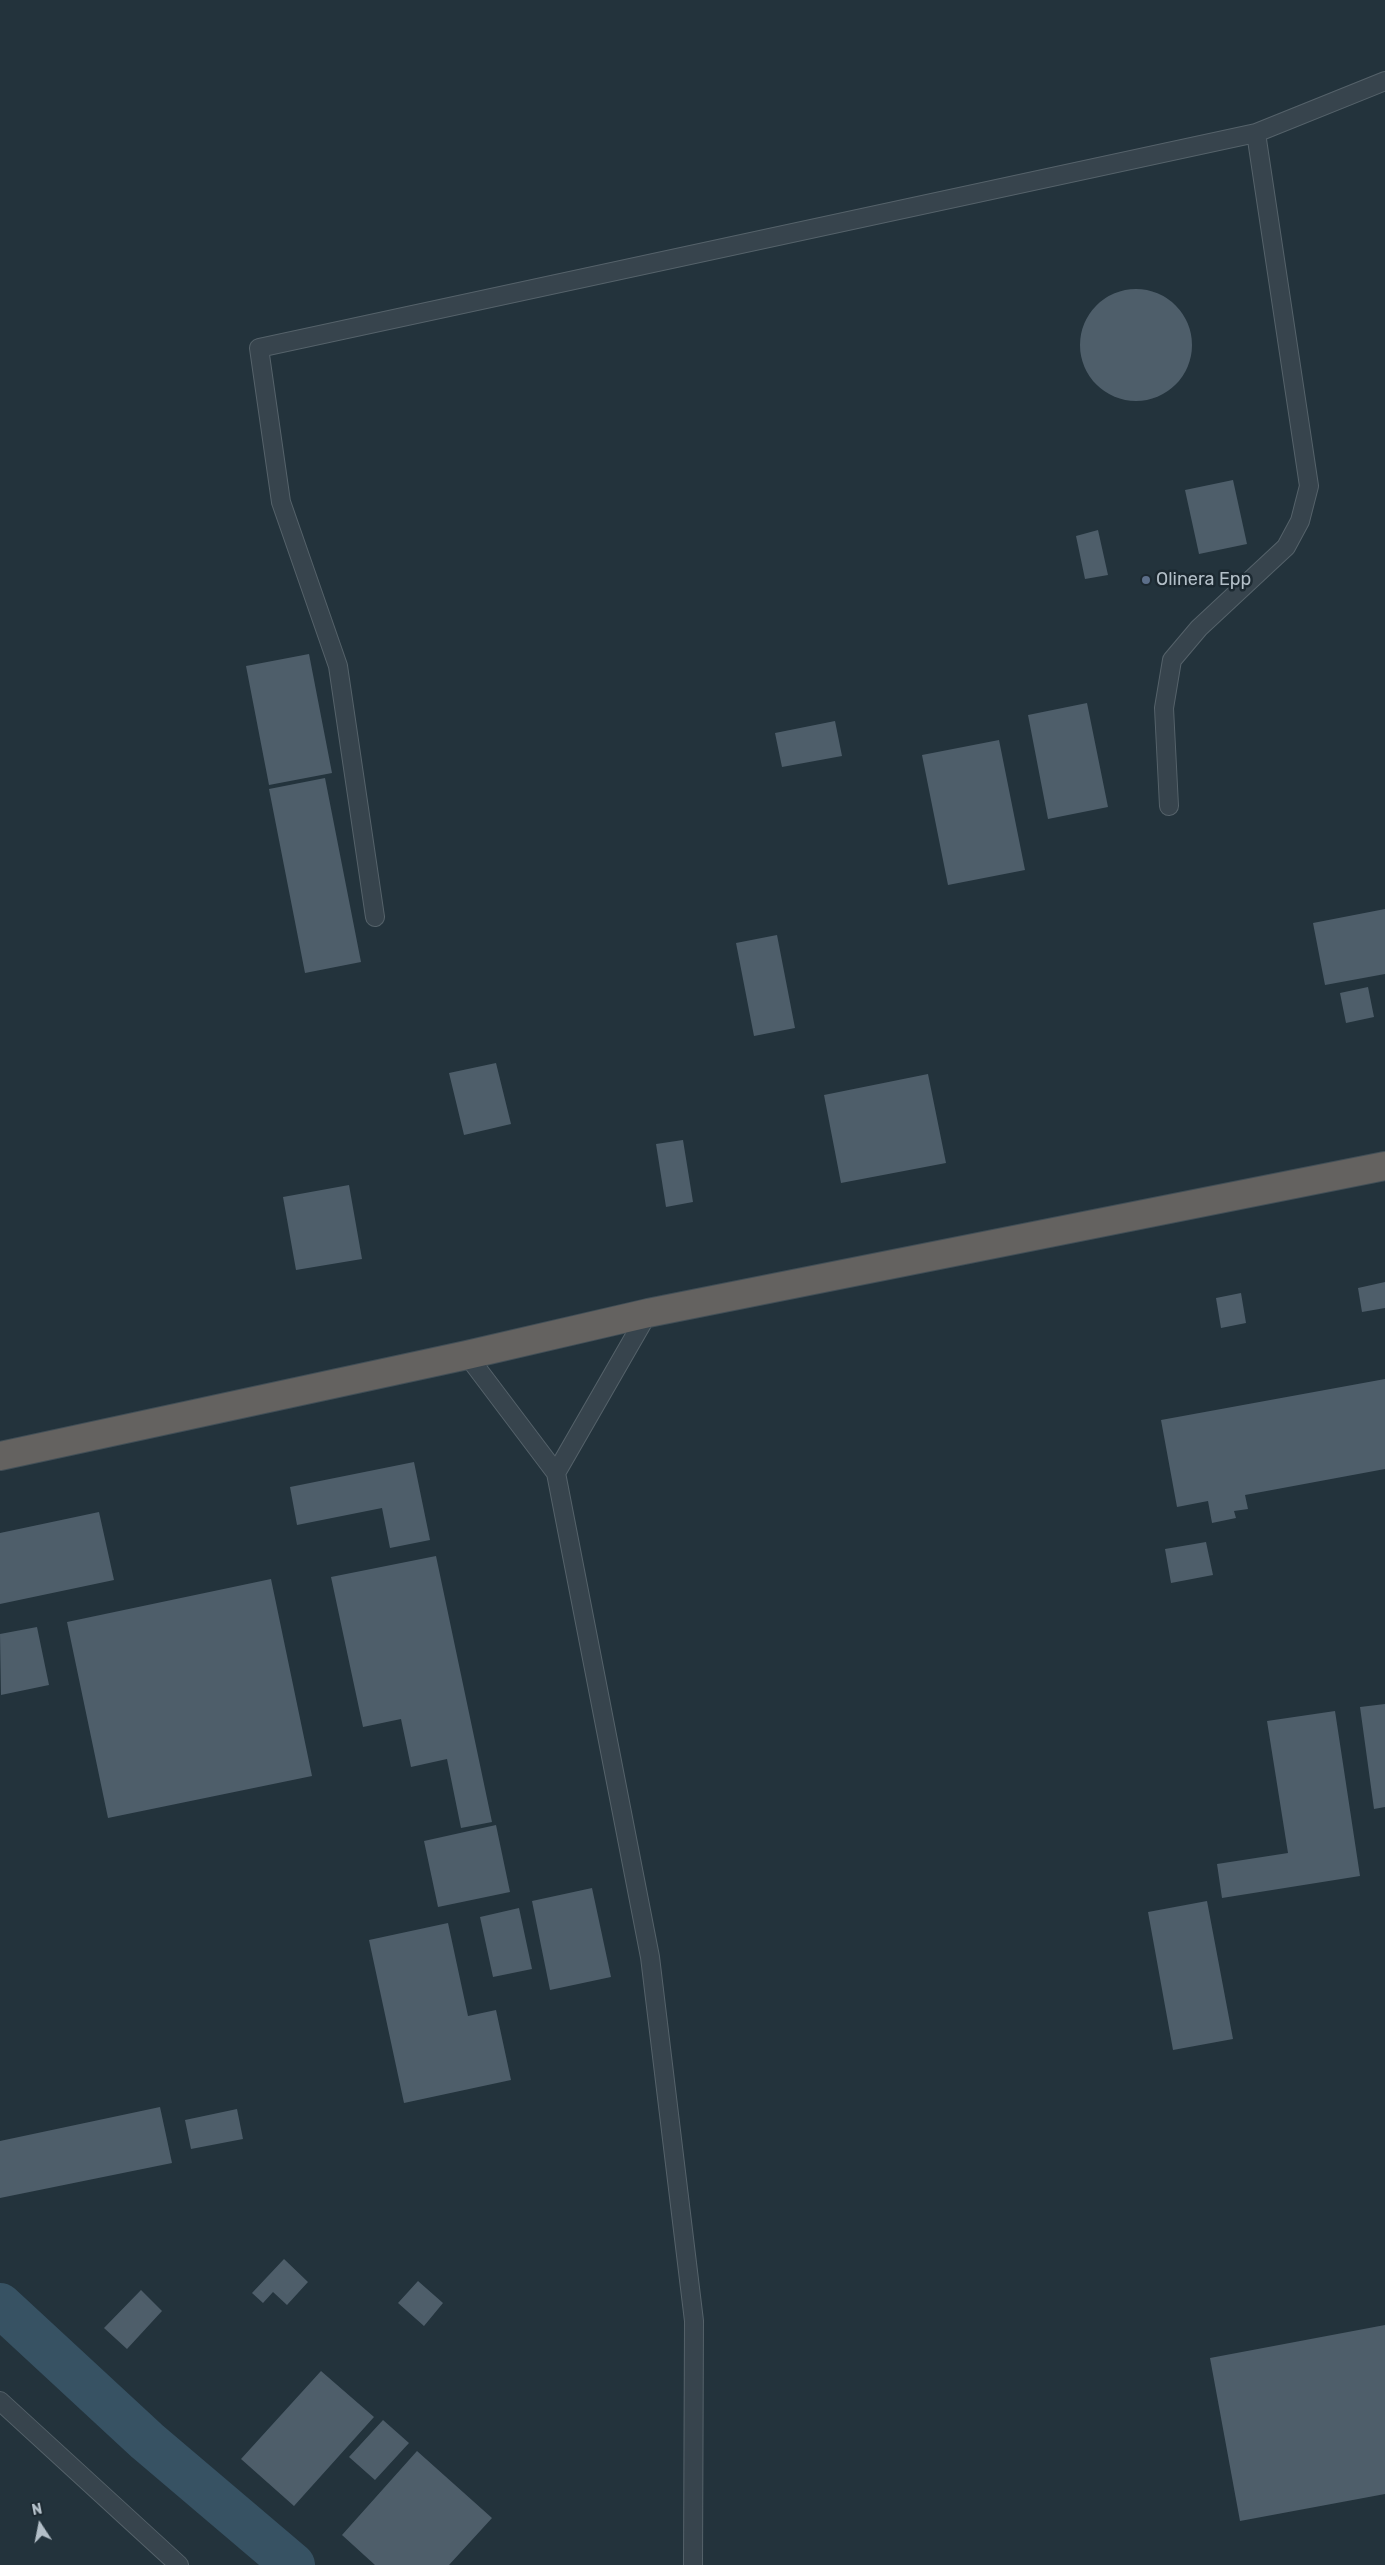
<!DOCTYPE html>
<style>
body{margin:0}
#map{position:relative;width:1385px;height:2565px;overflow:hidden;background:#23333c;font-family:Rubik,sans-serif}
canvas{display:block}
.north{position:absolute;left:15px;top:2500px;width:50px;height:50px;-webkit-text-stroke:4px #1c2931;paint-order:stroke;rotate:349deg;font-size:14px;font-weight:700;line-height:20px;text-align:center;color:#b3bfc8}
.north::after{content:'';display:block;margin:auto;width:18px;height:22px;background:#b3bfc8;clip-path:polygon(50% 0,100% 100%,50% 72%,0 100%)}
</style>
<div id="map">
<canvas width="1385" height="2565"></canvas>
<div class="north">N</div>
</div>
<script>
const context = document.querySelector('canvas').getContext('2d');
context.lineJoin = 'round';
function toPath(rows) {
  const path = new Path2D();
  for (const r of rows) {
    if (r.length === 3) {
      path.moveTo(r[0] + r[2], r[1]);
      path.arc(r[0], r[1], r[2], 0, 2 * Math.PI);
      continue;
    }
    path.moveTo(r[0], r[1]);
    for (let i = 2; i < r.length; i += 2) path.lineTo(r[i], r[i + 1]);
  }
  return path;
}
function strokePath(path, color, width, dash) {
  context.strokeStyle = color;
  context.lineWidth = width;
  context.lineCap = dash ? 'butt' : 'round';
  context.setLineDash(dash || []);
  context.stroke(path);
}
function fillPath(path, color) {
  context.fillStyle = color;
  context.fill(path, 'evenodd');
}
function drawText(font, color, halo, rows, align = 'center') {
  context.font = font + ' Rubik,sans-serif';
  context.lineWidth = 5;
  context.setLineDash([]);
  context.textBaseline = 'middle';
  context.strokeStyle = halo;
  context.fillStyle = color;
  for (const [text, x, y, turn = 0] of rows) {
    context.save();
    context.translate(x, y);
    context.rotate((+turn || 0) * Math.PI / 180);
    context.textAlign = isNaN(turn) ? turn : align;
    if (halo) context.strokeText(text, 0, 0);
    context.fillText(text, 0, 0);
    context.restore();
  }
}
strokePath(toPath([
 [0,2305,147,2441,293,2565]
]), '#375263', 44);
fillPath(toPath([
 [1136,345,56],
 [1233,480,1247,544,1199,554,1185,490],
 [1098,530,1108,575,1085,579,1076,536],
 [309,654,332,773,269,785,246,666],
 [1087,703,1108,807,1048,819,1028,715],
 [835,721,842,756,782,767,775,733],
 [999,740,1025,870,948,885,922,755],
 [325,778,361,962,305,973,269,789],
 [1385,909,1385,974,1325,985,1313,923],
 [777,935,795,1028,754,1036,736,943],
 [1368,987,1374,1017,1346,1023,1340,993],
 [496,1063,511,1124,464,1135,449,1073],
 [928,1074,946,1163,841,1183,824,1095],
 [683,1140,693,1202,666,1207,656,1144],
 [349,1185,362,1259,296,1270,283,1197],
 [1385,1282,1385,1308,1362,1312,1358,1288],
 [1241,1293,1246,1323,1221,1328,1216,1298],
 [1385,1379,1385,1469,1245,1495,1248,1509,1234,1511,1236,1518,1212,1523,1208,1501,1177,1507,1161,1420],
 [414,1462,430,1540,390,1548,382,1508,297,1525,290,1487],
 [99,1512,114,1580,0,1604,0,1533],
 [1206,1542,1213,1575,1171,1583,1165,1549],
 [436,1556,492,1822,461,1828,447,1759,411,1767,401,1719,363,1727,331,1577],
 [271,1579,312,1776,108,1818,67,1622],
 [37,1627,49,1685,1,1695,0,1634],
 [1385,1704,1385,1807,1374,1809,1360,1707],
 [1335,1711,1360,1876,1222,1898,1217,1864,1288,1853,1267,1721],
 [496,1825,510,1892,438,1907,424,1841],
 [592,1888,611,1977,550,1990,532,1901],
 [1207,1901,1233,2039,1173,2050,1148,1912],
 [519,1908,532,1969,493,1977,480,1917],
 [448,1923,468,2016,496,2010,511,2080,404,2103,369,1940],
 [160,2107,172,2163,0,2198,0,2141],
 [237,2109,243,2139,191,2149,185,2120],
 [284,2259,308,2282,287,2305,273,2292,263,2303,252,2293],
 [418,2281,443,2303,424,2326,398,2303],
 [141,2290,162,2311,127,2349,104,2328],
 [1385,2325,1385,2494,1240,2521,1210,2358],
 [321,2371,374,2417,294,2506,241,2459],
 [383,2420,409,2443,375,2480,349,2457],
 [417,2451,492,2518,449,2565,375,2565,342,2535]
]), '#4e5e6a');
const service = toPath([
 [1169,806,1164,708,1172,660,1199,628,1286,547,1300,521,1309,486,1256,133],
 [375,917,338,666,281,502,259,348,1256,133,1385,81],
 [467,1355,556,1473,650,1957,694,2321,693,2565],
 [556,1473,648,1313],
 [0,2401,179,2565]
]);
const trunk = toPath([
 [0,1456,467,1355,648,1313,1385,1166]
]);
strokePath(service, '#55626a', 20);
strokePath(trunk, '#424f57', 30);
strokePath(service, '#37444d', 18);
strokePath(trunk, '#646260', 28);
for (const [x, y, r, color] of [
 [1146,580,5,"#5c6f8a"]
]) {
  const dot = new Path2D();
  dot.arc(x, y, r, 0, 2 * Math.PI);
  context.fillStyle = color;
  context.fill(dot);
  strokePath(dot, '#1c2931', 2);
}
drawText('18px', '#b3bfc8', '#1c2931', [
 ["Olinera Epp",1156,580]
], 'left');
</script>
